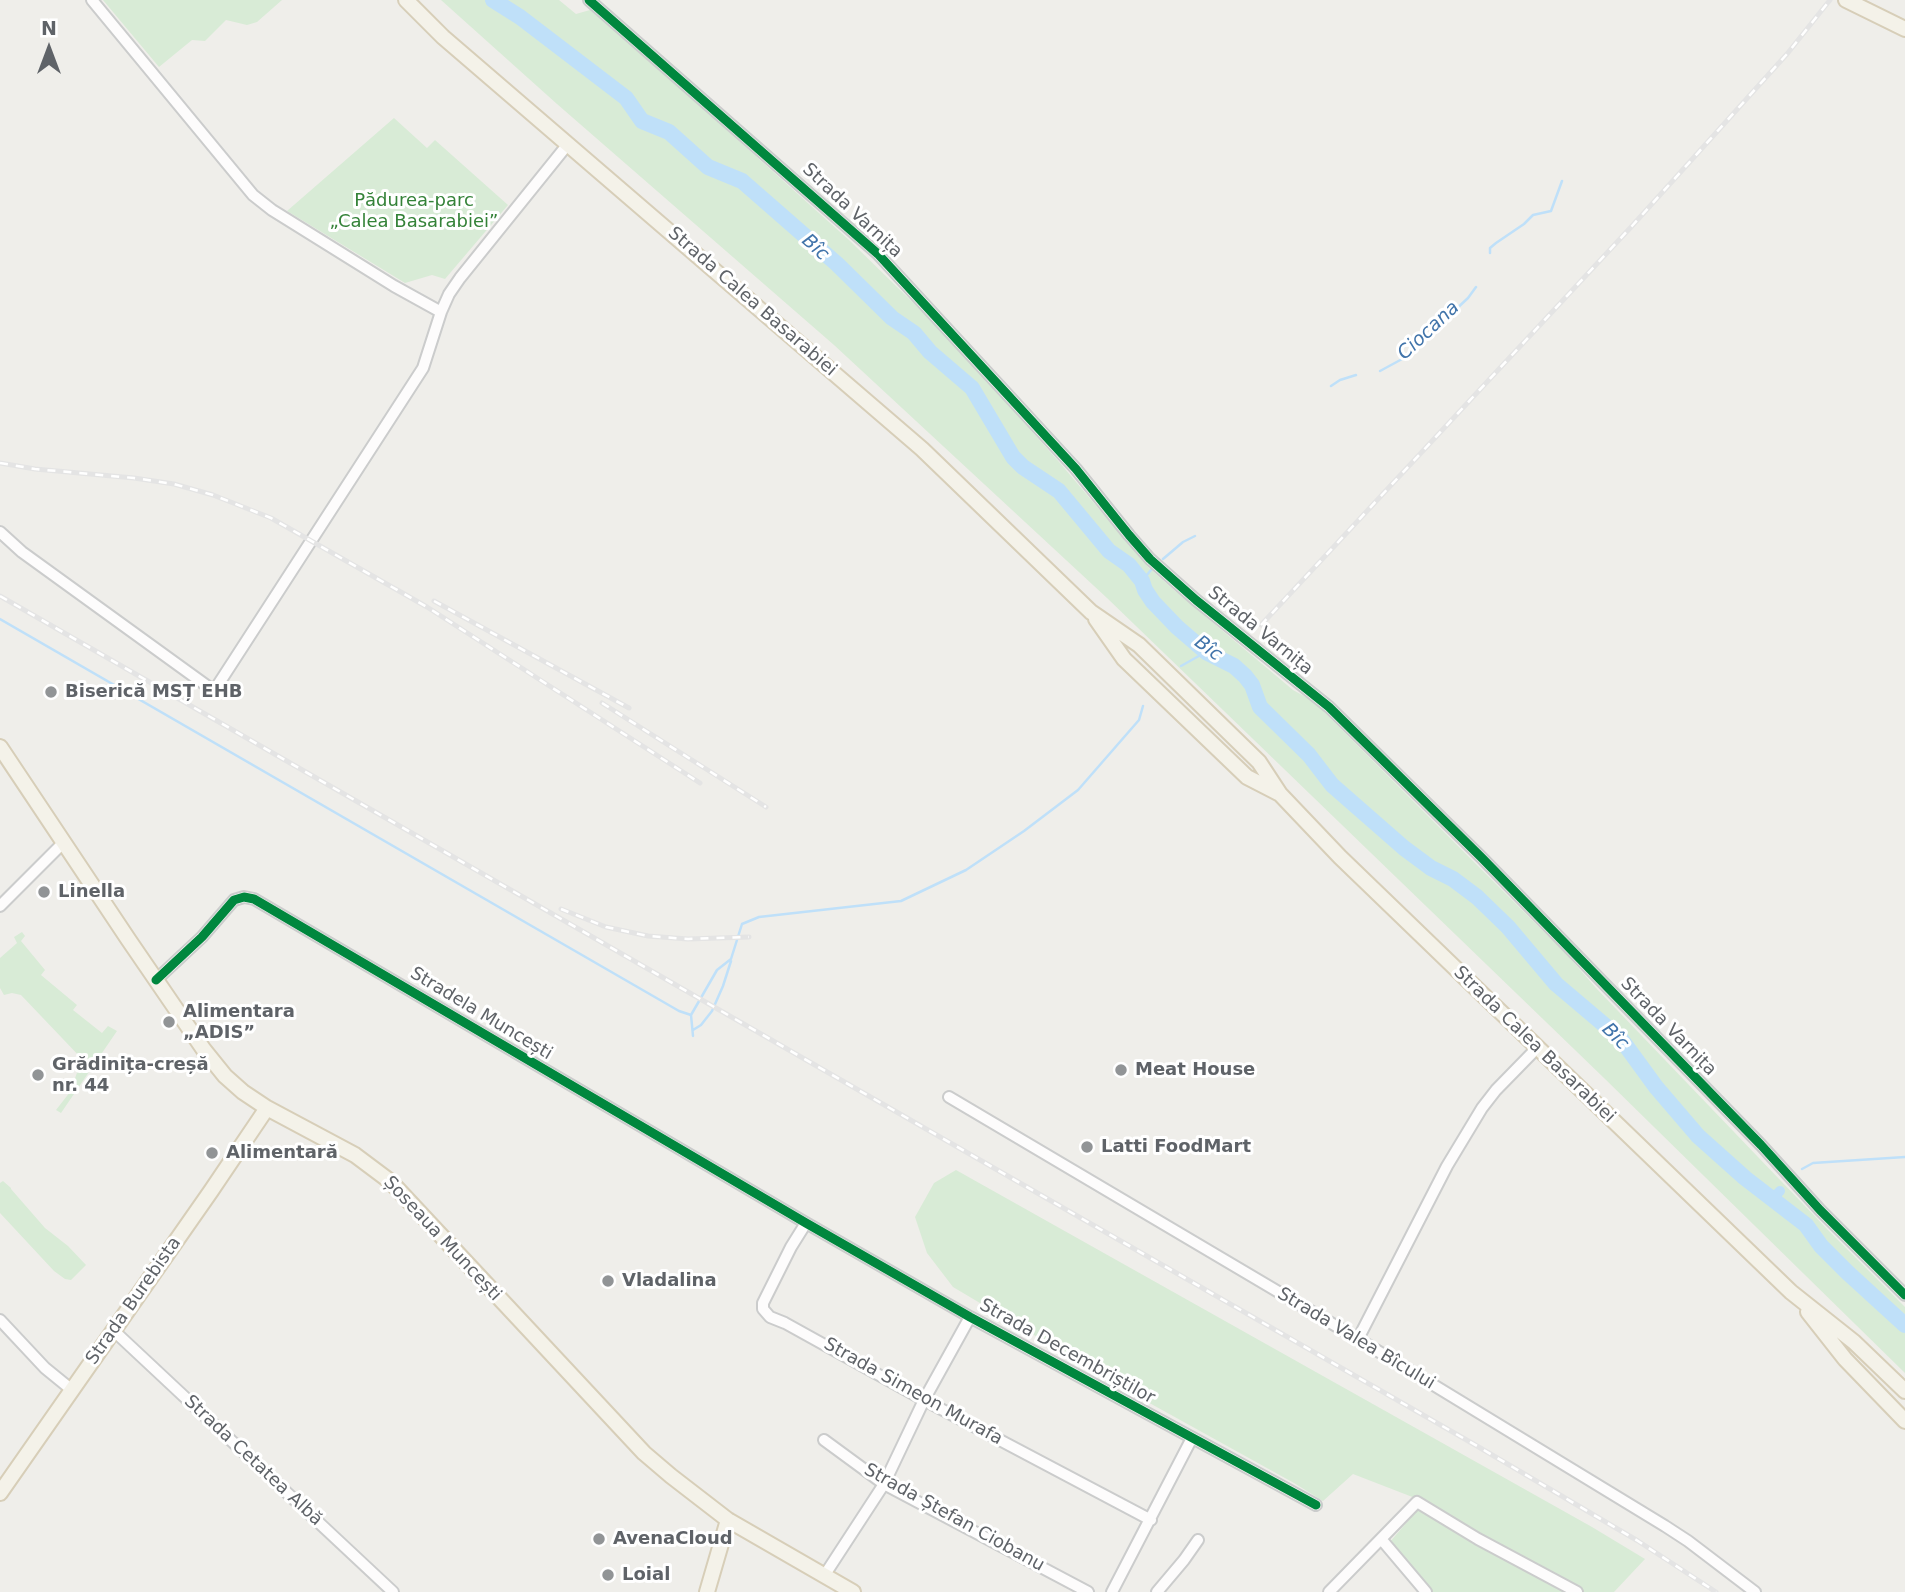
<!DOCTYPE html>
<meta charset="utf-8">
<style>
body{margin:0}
#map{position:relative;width:1905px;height:1592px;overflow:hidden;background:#efeeea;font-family:"DejaVu Sans",sans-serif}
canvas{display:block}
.north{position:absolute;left:14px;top:14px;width:70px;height:70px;-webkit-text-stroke:5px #fff;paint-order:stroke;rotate:0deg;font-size:19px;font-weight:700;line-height:28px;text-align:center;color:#5f6368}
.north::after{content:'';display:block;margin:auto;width:24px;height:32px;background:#5f6368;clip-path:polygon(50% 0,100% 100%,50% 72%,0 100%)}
</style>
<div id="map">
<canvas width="1905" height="1592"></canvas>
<div class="north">N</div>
</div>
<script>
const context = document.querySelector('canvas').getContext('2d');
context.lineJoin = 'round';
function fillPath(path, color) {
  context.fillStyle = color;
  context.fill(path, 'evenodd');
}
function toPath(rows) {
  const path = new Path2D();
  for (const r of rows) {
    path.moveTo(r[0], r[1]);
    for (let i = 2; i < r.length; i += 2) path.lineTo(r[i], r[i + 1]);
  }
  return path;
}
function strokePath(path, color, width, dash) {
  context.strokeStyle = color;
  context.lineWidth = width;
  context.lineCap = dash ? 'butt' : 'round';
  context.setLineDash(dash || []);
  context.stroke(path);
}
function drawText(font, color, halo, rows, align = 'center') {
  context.font = font + ' "DejaVu Sans",sans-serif';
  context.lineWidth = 6;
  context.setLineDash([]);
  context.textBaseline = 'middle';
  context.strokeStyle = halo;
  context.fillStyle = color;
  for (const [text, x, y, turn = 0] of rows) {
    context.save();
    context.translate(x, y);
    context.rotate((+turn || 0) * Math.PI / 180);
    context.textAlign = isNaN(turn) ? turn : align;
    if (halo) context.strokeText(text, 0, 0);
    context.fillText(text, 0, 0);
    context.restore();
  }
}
fillPath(toPath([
 [103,0,282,0,257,22,247,25,226,20,205,41,192,40,159,67],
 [441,0,559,0,576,14,590,10,710,115,849,240,943,332,1060,463,1148,567,1174,590,1293,690,1313,701,1567,955,1596,988,1827,1229,1905,1307,1905,1373,1604,1078,1107,598,834,345,557,104],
 [394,118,427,148,435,140,508,205,445,279,432,275,405,283,287,211],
 [22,932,25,936,21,941,45,970,41,975,77,1005,73,1010,102,1033,108,1026,117,1031,61,1113,56,1110,70,1092,82,1059,21,995,12,993,4,995,0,988,0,958,17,943,14,937],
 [956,1170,1592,1527,1645,1559,1614,1592,1581,1592,1415,1498,1353,1474,1323,1501,1294,1483,1135,1395,953,1287,927,1253,915,1217,934,1183],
 [3,1181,11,1188,11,1189,45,1228,68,1246,86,1265,71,1280,65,1279,54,1271,0,1213,0,1183],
 [1420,1507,1574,1592,1428,1592,1389,1543]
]), '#d8ebd6');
strokePath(toPath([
 [1490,253,1490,248,1496,243,1524,224,1533,215,1551,211,1562,181],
 [1380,371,1404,358,1468,298,1476,287],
 [1331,386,1340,380,1356,375],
 [1163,559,1183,542,1195,536],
 [1142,581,1151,570],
 [0,619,679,1011,691,1015,717,970,731,959,742,924,759,917,901,901,966,870,1024,831,1078,790,1139,720,1143,706],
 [1181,666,1206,652],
 [691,1015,693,1036],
 [693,1030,701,1025,712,1011,723,986,731,961],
 [1802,1169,1813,1163,1905,1157]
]), '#bfe0f9', 2.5);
strokePath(toPath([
 [1772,1199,1780,1191]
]), '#bfe0f9', 10);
strokePath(toPath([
 [493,0,520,17,626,98,642,121,669,132,708,167,742,181,837,264,892,318,914,333,930,352,972,388,1013,457,1023,467,1059,491,1109,551,1129,565,1142,581,1145,590,1153,602,1177,627,1206,652,1234,666,1245,676,1252,685,1260,707,1309,755,1332,785,1404,848,1431,868,1453,879,1477,897,1508,927,1556,984,1621,1039,1656,1087,1698,1136,1745,1178,1806,1225,1821,1246,1847,1272,1905,1325]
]), '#bfe0f9', 16);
const minor = toPath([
 [92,0,253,195,272,210,394,286,441,312],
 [589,0,878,254,1076,469,1129,535,1150,559,1196,600,1329,707,1482,858,1761,1145,1820,1210,1905,1295],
 [0,532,22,552,214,691,423,368,441,312,449,294,460,278,568,144],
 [0,906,64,842],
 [156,980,202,937,234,900,244,897,254,899,806,1223,970,1317,1316,1505],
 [949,1097,1358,1339,1665,1526,1688,1541,1755,1592],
 [806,1223,791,1247,763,1303,763,1309,770,1317,785,1323,924,1400,1151,1520],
 [0,1320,45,1368,72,1390],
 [113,1330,393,1592],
 [1358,1339,1447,1166,1482,1108,1496,1090,1537,1048],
 [824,1440,884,1484,1088,1592],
 [1382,1540,1426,1592],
 [824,1576,884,1484,924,1400,970,1317],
 [1112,1592,1192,1438],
 [1157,1592,1184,1560,1198,1540],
 [1329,1592,1417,1502,1478,1539,1577,1592]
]);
const major = toPath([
 [406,0,443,37,922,449,1091,612,1139,645,1259,762,1280,794,1340,857,1791,1292,1854,1342,1905,1391],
 [1846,0,1905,29],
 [1096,619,1124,659,1247,777,1280,794],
 [0,747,128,939,204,1050,225,1076,243,1092,267,1108,355,1155,391,1182,644,1453,671,1476,728,1520,853,1592],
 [1808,1312,1845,1359,1905,1421],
 [0,1493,211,1191,267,1108],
 [707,1592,728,1520]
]);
strokePath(minor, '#cbcccc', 14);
strokePath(major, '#d7ceb8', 18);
strokePath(minor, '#fdfcfc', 10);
strokePath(major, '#f4f2e9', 14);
const rail = toPath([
 [0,463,35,469,134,478,174,484,213,495,271,518,427,607,700,783],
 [0,596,1477,1446,1638,1541,1716,1592],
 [434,601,629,708],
 [1261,625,1632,226,1787,54,1830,0],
 [602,703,766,807],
 [561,909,606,927,648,936,688,939,749,937]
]);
strokePath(rail, '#e4e4e4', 5);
strokePath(rail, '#fff', 2.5, [8]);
strokePath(toPath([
 [589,0,878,254,1076,469,1129,535,1150,559,1196,600,1329,707,1482,858,1761,1145,1820,1210,1905,1295],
 [156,980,202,937,234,900,244,897,254,899,806,1223,970,1317,1316,1505]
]), '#00873e', 9);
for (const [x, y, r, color] of [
 [51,692,7,"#919496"],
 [44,892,7,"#919496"],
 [169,1022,7,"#919496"],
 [1121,1070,7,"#919496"],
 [38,1075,7,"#919496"],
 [1087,1147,7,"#919496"],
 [212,1153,7,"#919496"],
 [608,1281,7,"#919496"],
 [599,1539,7,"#919496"],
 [608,1575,7,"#919496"]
]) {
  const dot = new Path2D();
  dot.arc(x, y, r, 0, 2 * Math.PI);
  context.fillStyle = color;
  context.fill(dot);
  strokePath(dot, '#fff', 2.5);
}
drawText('18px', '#348238', '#fff', [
 ["Pădurea-parc",414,201],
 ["„Calea Basarabiei”",414,222]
]);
drawText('18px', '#5f6368', '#fff', [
 ["Strada Varnița",852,211,43],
 ["Strada Calea Basarabiei",752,302,41],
 ["Strada Varnița",1260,631,39],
 ["Stradela Muncești",481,1014,31],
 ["Strada Varnița",1668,1027,46],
 ["Strada Calea Basarabiei",1534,1045,44],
 ["Șoseaua Muncești",442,1239,47],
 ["Strada Burebista",134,1301,-55],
 ["Strada Valea Bîcului",1356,1339,31],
 ["Strada Decembriștilor",1067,1352,29],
 ["Strada Simeon Murafa",913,1392,29],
 ["Strada Cetatea Albă",253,1461,43],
 ["Strada Ștefan Ciobanu",954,1518,29]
]);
drawText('bold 18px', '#5f6368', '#fff', [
 ["Biserică MSȚ EHB",65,692],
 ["Linella",58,892],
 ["Alimentara",183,1012],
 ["„ADIS”",183,1033],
 ["Grădinița-creșă",52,1065],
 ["nr. 44",52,1086],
 ["Meat House",1135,1070],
 ["Latti FoodMart",1101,1147],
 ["Alimentară",226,1153],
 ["Vladalina",622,1281],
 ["AvenaCloud",613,1539],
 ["Loial",622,1575]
], 'left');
drawText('italic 19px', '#4174aa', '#fff', [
 ["Bîc",815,248,42],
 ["Ciocana",1429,331,-43],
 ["Bîc",1208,649,36],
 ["Bîc",1615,1037,45]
]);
</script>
